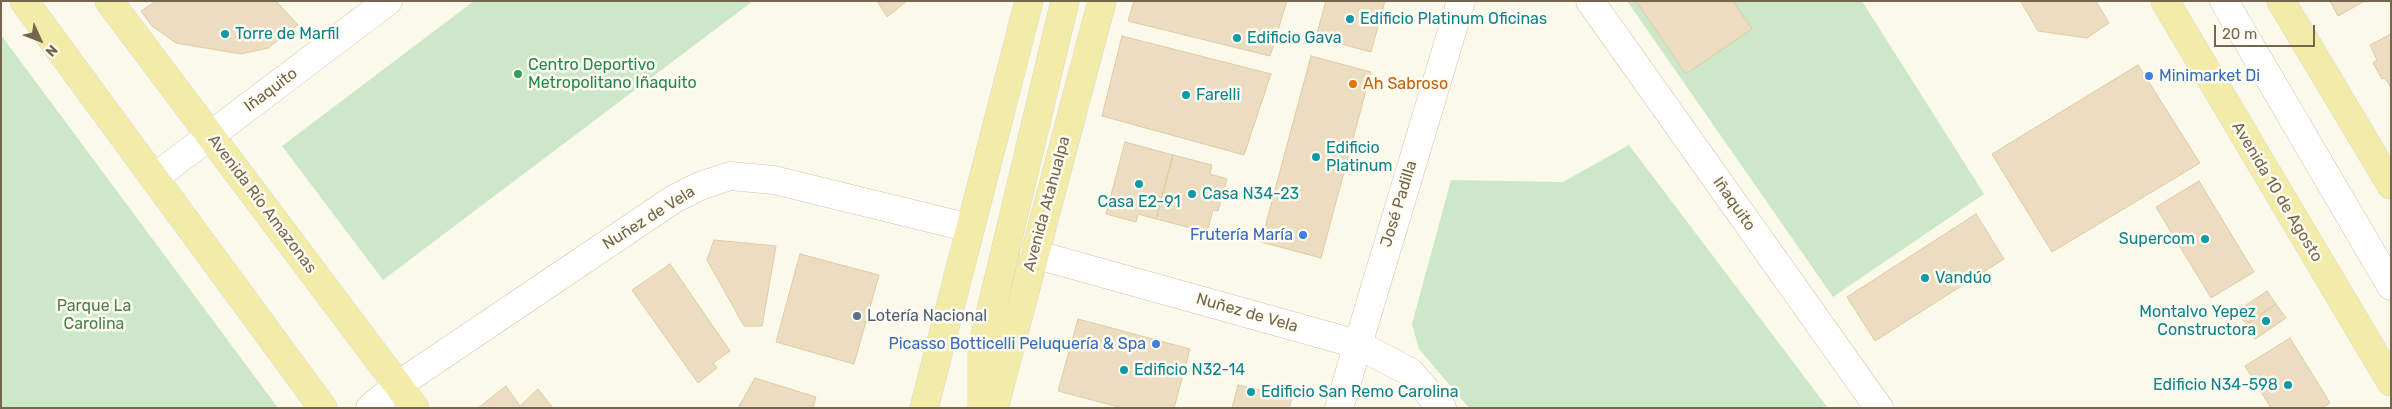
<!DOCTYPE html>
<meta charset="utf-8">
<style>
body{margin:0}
#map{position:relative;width:2392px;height:409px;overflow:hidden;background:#fbf9ea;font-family:Rubik,sans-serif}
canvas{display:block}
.frame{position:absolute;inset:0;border:2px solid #74654f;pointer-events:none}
.north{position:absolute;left:15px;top:15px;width:50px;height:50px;-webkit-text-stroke:4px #fefcf0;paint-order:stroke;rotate:133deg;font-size:14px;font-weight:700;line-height:20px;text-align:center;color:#74654f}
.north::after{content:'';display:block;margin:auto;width:18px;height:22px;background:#74654f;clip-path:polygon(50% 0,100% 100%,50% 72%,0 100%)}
.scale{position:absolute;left:2214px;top:25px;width:101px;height:22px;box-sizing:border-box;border:2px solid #74654f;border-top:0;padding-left:6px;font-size:15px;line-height:18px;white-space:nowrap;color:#74654f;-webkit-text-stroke:4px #fefcf0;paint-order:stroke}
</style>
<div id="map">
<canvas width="2392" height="409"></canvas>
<div class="frame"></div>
<div class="north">N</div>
<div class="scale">20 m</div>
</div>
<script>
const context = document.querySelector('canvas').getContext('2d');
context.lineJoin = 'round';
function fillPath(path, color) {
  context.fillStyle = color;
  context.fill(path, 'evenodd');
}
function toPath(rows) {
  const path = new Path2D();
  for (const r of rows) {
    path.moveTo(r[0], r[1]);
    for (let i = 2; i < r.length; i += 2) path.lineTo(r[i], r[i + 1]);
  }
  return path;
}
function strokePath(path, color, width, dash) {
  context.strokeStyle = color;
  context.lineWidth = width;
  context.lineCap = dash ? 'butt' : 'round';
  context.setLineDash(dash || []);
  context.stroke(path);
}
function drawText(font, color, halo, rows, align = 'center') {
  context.font = font + ' Rubik,sans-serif';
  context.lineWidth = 5;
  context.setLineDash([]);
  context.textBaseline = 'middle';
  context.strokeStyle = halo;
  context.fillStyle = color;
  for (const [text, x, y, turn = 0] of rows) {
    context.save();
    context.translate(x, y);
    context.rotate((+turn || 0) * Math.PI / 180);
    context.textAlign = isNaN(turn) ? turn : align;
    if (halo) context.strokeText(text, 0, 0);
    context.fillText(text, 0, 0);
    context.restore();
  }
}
fillPath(toPath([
 [474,1,753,1,383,280,282,146],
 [1627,1,1862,1,1984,194,1833,297],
 [1,35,203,307,278,408,1,408],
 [1629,145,1828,408,1469,408,1419,349,1412,324,1451,180,1563,182]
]), '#cde8c9');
const building = toPath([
 [156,1,276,1,298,25,268,48,241,54,176,43,152,26,141,11,156,1],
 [877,1,907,1,887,17,877,1],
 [1134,1,1287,1,1270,56,1128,21,1134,1],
 [1326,1,1385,1,1371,52,1316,37,1326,1],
 [1636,1,1733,1,1752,29,1686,74,1636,1],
 [2022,1,2096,1,2109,23,2087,38,2038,31,2021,2,2022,1],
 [2330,1,2365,1,2338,16,2330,1],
 [2391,34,2391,88,2385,78,2382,79,2373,63,2377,60,2370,45,2391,34],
 [1122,36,1271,74,1244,155,1102,116,1122,36],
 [1311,56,1371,72,1321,258,1261,242,1311,56],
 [2138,65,2200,163,2052,252,1992,154,2138,65],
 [1125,142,1173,155,1156,219,1138,214,1136,222,1106,214,1125,142],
 [1173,155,1212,165,1210,174,1227,179,1218,211,1213,210,1207,232,1156,219,1173,155],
 [2199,181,2254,272,2211,298,2156,207,2199,181],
 [1976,214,2004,259,1875,341,1847,297,1976,214],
 [714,240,776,246,762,326,744,326,707,260,714,240],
 [800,254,879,275,854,364,776,342,800,254],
 [670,264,730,351,713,363,717,368,698,383,632,290,670,264],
 [2267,291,2276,304,2246,324,2237,311,2267,291],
 [2276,304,2286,318,2255,339,2246,324,2276,304],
 [1078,319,1190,349,1174,408,1122,408,1058,391,1078,319],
 [2290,338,2330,403,2322,408,2271,408,2245,366,2290,338],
 [755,378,816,397,813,408,738,408,755,378],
 [1238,385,1292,398,1289,408,1232,408,1238,385],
 [506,386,520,406,538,389,553,408,478,408,506,386]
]);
fillPath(building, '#ecddc1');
strokePath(building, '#dfcaa5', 1);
const minor = toPath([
 [1590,1,1879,408],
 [2224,1,2391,286],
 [154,178,388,1],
 [1034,254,1357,344,1410,372,1442,408],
 [370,408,398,385,674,199,700,186,730,176,774,180,970,228],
 [1339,408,1461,1]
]);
const major = toPath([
 [24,1,323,408],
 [109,1,415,408],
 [2165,1,2391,382],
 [2281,1,2391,185],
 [924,408,1029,1],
 [982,408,982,348,1065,1],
 [994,408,1102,1]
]);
strokePath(minor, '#ccc4b0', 29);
strokePath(major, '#dbd7d1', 29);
strokePath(minor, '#fff', 28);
strokePath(major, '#f3eba8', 28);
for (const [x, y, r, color] of [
 [1350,19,5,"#0f9aa8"],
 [225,34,5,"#0f9aa8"],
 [1237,38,5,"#0f9aa8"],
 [518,74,5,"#2e9e5b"],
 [2149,76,5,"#3f7fe0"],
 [1353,84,5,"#e8710a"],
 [1186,95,5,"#0f9aa8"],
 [1316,157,5,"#0f9aa8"],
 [1139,184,5,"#0f9aa8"],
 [1192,194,5,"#0f9aa8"],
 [1303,235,5,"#3f7fe0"],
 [2205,239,5,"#0f9aa8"],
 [1925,278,5,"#0f9aa8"],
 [857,316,5,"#5c6f8a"],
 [2266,321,5,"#0f9aa8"],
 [1156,344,5,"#3f7fe0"],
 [1124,370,5,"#0f9aa8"],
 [2288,385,5,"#0f9aa8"],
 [1251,392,5,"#0f9aa8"]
]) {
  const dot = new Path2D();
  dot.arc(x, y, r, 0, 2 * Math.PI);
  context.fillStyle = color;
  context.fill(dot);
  strokePath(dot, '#fefcf0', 2);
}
drawText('16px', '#0d838f', '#fefcf0', [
 ["Edificio Platinum Oficinas",1360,19],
 ["Torre de Marfil",235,34],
 ["Edificio Gava",1247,38],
 ["Farelli",1196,95],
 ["Edificio",1326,148],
 ["Platinum",1326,166],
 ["Casa N34-23",1202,194],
 ["Casa E2-91",1139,202,"center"],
 ["Supercom",2195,239,"right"],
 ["Vandúo",1935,278],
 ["Montalvo Yepez",2256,312,"right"],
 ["Constructora",2256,330,"right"],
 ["Edificio N32-14",1134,370],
 ["Edificio N34-598",2278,385,"right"],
 ["Edificio San Remo Carolina",1261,392]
], 'left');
drawText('16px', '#27864d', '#fefcf0', [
 ["Centro Deportivo",528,65],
 ["Metropolitano Iñaquito",528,83]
], 'left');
drawText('16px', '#366cbe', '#fefcf0', [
 ["Minimarket Di",2159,76,"left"],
 ["Frutería María",1293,235],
 ["Picasso Botticelli Peluquería & Spa",1146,344]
], 'right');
drawText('16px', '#c56008', '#fefcf0', [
 ["Ah Sabroso",1363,84]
], 'left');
drawText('16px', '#74654f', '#fefcf0', [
 ["Iñaquito",271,90,-37],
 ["Avenida 10 de Agosto",2277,192,59],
 ["Avenida Río Amazonas",262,204,53],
 ["Avenida Atahualpa",1047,204,-75],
 ["José Padilla",1399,204,-73],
 ["Iñaquito",1734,204,55],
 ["Nuñez de Vela",649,218,-32],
 ["Nuñez de Vela",1247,313,16]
]);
drawText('16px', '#4d7e4b', '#fefcf0', [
 ["Parque La",94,306],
 ["Carolina",94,324]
]);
drawText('16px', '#4e5e75', '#fefcf0', [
 ["Lotería Nacional",867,316]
], 'left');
</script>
